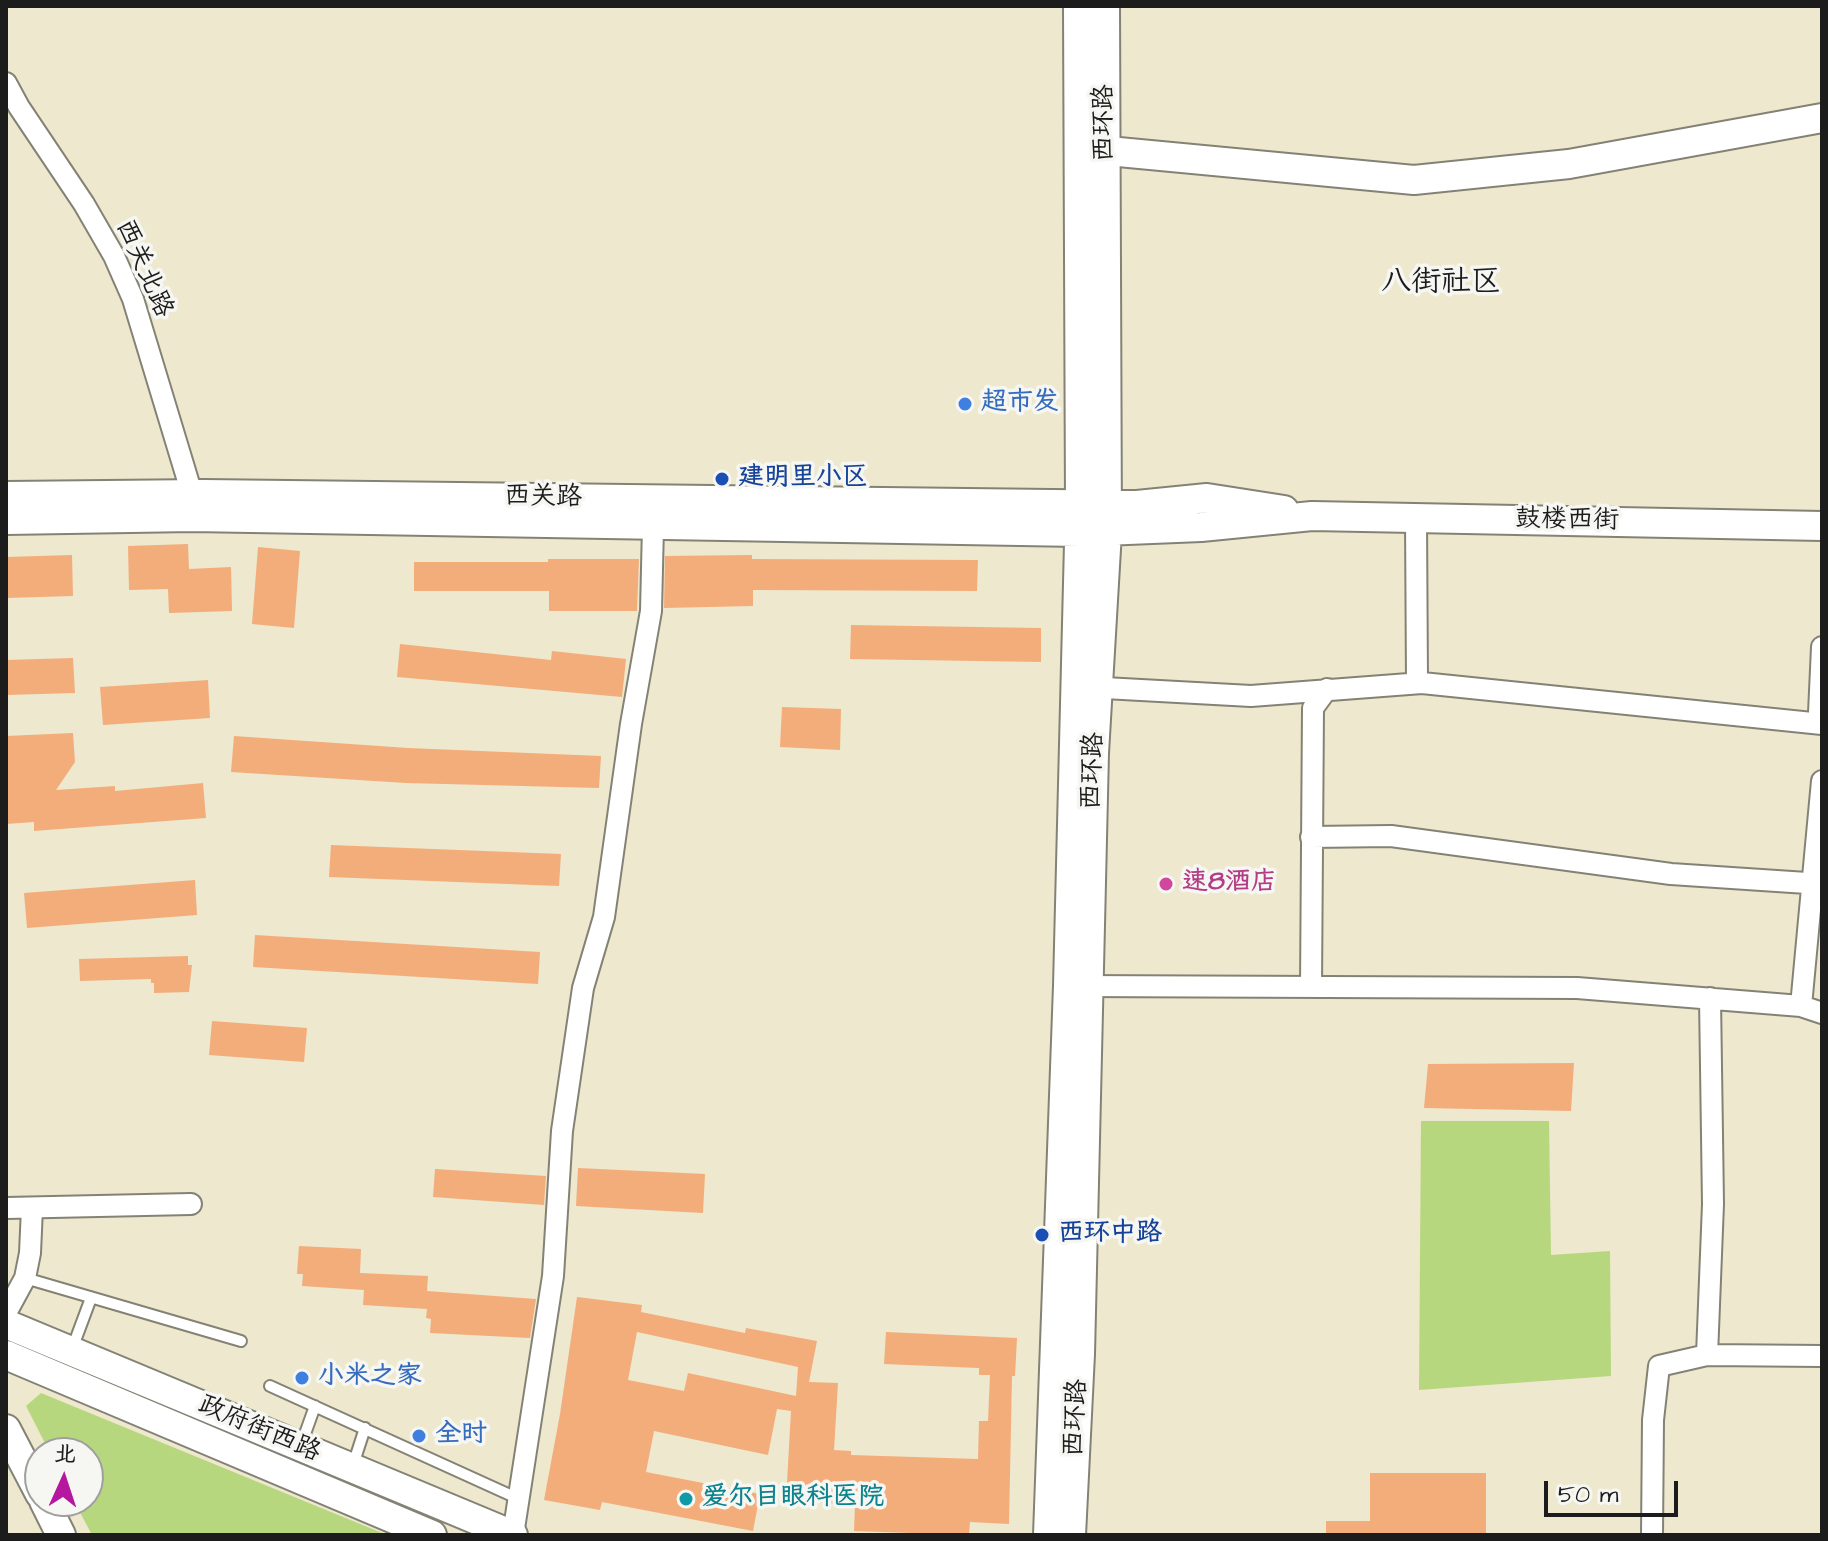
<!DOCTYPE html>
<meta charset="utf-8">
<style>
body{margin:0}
#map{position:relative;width:1828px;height:1541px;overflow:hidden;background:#ede8ce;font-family:"Architects Daughter","LXGW WenKai TC",sans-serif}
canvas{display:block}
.frame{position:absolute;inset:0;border:8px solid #1c1c1c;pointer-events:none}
.north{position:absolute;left:24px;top:1437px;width:80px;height:80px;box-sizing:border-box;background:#f6f6f2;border:2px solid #9f9f9c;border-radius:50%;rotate:3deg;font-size:22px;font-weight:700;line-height:32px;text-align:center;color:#1c1c1c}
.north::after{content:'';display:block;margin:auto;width:28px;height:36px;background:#b5179e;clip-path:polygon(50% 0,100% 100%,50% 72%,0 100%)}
.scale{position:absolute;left:1544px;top:1481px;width:134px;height:36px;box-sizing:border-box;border:4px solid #1c1c1c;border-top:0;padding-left:10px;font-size:24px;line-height:28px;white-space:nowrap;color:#1c1c1c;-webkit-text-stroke:6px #f6f6f2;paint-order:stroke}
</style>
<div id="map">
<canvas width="1828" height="1541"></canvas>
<div class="frame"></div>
<div class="north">北</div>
<div class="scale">50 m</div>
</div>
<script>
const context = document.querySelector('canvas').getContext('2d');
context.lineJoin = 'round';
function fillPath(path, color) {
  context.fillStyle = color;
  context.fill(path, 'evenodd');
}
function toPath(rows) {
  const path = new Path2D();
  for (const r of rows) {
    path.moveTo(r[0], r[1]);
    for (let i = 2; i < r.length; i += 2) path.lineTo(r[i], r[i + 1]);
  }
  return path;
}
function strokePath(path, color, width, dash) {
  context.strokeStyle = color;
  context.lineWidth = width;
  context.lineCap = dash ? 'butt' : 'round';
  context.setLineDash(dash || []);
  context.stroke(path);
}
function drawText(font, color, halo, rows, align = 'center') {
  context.font = font + ' "Architects Daughter","LXGW WenKai TC",sans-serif';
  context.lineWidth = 7;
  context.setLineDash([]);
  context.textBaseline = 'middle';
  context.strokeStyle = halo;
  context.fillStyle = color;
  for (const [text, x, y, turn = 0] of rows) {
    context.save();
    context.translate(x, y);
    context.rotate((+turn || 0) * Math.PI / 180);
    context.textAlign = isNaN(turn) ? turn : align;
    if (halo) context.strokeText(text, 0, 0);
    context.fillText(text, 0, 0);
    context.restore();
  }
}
fillPath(toPath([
 [1421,1121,1549,1121,1551,1255,1610,1251,1611,1376,1419,1390],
 [41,1393,387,1535,92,1535,74,1501,88,1501,88,1453,50,1453,26,1406]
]), '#b7d77f');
fillPath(toPath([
 [188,544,189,569,231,567,232,611,169,613,168,589,129,590,128,546],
 [258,547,300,551,294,628,252,624],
 [72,555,73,596,6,598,6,557],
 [752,555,752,559,978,560,977,591,753,590,753,606,664,608,665,556],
 [548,559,639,559,637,611,549,611,549,591,414,591,414,562,548,562],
 [851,625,1041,628,1041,662,850,659],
 [400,644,551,660,552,651,626,659,622,697,397,677],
 [73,658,75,693,6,695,6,660],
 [208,680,210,718,103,725,100,687],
 [782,707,841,709,840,750,780,747],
 [73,733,75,762,56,790,115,786,115,791,203,783,206,818,34,831,34,822,6,824,6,736],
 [234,736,408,748,601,756,599,788,406,783,231,772],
 [331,845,561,854,559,886,329,877],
 [195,880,197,915,27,928,24,893],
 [255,935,540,952,538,984,253,967],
 [188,956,188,965,192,965,189,992,154,993,154,983,151,983,151,979,80,981,79,959],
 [212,1021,307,1028,304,1062,209,1055],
 [1574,1063,1571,1111,1424,1108,1428,1064],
 [578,1168,705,1174,703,1213,576,1206],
 [435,1169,546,1176,544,1205,433,1197],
 [299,1246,361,1249,360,1273,428,1276,427,1291,536,1299,530,1338,430,1333,431,1319,426,1318,427,1309,363,1305,364,1290,302,1286,303,1274,297,1274],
 [577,1297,642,1305,641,1312,745,1333,746,1328,817,1341,809,1382,838,1383,834,1450,851,1451,851,1455,978,1459,979,1421,988,1421,990,1375,979,1375,979,1368,884,1364,886,1332,1017,1338,1015,1376,1012,1376,1009,1524,970,1522,969,1535,854,1531,855,1505,786,1501,791,1411,777,1409,768,1455,654,1431,646,1472,760,1494,753,1531,602,1502,600,1510,544,1500,560,1414],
 [637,1332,798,1367,796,1396,688,1373,684,1391,628,1380],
 [1370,1473,1486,1473,1486,1535,1326,1535,1326,1521,1370,1521]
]), '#f3ad7b');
const lane = toPath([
 [25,1278,241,1341],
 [72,1349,91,1298],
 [270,1386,519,1499],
 [301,1445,315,1406],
 [353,1465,365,1428]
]);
const street = toPath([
 [6,83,19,107,84,204,114,256,133,299,192,494],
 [1416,518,1417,683],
 [1822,647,1819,713,1822,717],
 [1086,687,1251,696,1422,683,1822,724],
 [1311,837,1391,836,1671,874,1822,884],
 [1076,986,1577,988,1801,1006,1822,1013],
 [1311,987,1313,708,1327,689],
 [1801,1006,1822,781],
 [6,1208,191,1204],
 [6,1313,25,1278,30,1253,32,1208],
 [1707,1355,1713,1204,1710,998],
 [513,1535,553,1276,562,1131,583,988,604,917,631,724,651,611,653,526],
 [1652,1535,1653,1420,1659,1366,1707,1355,1822,1356]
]);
const secondary = toPath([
 [1087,149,1414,180,1569,164,1822,118],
 [6,496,204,494,1137,505,1207,498,1284,510],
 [6,520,192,517,1079,532,1201,527,1312,516,1822,526],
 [6,1324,513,1535],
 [6,1355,432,1535],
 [6,1429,40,1494],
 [44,1501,61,1535],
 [1048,1535,1068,986,1080,503,1078,6],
 [1071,1535,1080,1354,1094,753,1107,532,1105,6]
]);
strokePath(lane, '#848275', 14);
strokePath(street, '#848275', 24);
strokePath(secondary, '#848275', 32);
strokePath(lane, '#fff', 10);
strokePath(street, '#fff', 20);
strokePath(secondary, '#fff', 28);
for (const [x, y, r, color] of [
 [965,404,8,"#3f7fe0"],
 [722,479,8,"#1a4fb4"],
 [1166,884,8,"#d1479c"],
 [1042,1235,8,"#1a4fb4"],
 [302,1378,8,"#3f7fe0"],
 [419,1436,8,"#3f7fe0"],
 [686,1499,8,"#0f9aa8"]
]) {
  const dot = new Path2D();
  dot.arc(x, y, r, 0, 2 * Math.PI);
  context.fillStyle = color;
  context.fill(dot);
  strokePath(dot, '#f6f6f2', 3);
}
drawText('26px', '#1c1c1c', '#f6f6f2', [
 ["西环路",1106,123,-90],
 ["西关北路",143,269,66],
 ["西关路",543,498,1],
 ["鼓楼西街",1567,521,1],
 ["西环路",1094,771,-88],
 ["西环路",1077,1418,-87],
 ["政府街西路",259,1430,23]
]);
drawText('bold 26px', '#366cbe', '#f6f6f2', [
 ["超市发",981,404],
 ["小米之家",318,1378],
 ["全时",435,1436]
], 'left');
drawText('bold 26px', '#164399', '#f6f6f2', [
 ["建明里小区",738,479],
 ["西环中路",1058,1235]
], 'left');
drawText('bold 26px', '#b23c85', '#f6f6f2', [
 ["速8酒店",1182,884]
], 'left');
drawText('bold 26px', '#0d838f', '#f6f6f2', [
 ["爱尔目眼科医院",702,1499]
], 'left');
drawText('30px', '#1c1c1c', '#f6f6f2', [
 ["八街社区",1441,284]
]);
</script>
